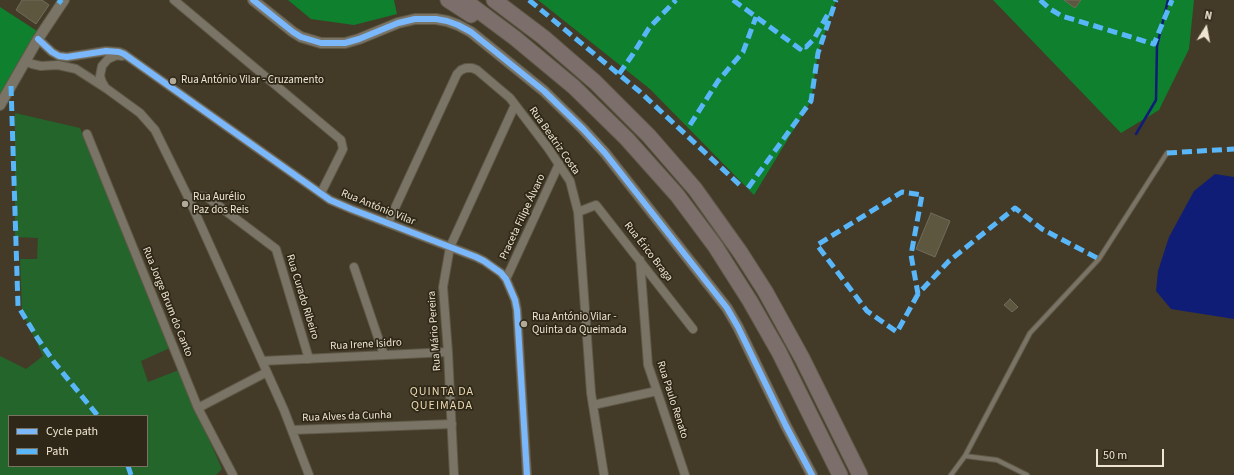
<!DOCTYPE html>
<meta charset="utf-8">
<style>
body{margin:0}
#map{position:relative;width:1234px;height:475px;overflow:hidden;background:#433b28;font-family:"Source Sans 3",sans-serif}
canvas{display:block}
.legend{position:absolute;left:8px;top:415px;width:140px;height:52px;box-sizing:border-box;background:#2f2818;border:1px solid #7b7362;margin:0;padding:5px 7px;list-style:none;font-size:12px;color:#eee4d1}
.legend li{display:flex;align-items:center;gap:8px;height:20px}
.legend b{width:20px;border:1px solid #7b7362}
.north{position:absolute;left:1186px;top:8px;width:40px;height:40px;-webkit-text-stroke:3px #2f2818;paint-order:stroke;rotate:11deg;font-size:11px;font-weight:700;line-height:16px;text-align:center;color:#eee4d1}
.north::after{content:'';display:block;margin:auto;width:14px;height:18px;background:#eee4d1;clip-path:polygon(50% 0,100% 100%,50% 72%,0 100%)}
.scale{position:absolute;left:1096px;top:449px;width:68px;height:18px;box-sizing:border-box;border:2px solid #eee4d1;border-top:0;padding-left:5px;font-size:12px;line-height:14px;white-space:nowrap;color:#eee4d1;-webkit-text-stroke:3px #2f2818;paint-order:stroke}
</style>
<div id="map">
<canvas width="1234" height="475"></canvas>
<ul class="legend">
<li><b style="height:5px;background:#7ab7fb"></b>Cycle path</li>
<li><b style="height:5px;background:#59b6f9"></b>Path</li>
</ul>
<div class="north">N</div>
<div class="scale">50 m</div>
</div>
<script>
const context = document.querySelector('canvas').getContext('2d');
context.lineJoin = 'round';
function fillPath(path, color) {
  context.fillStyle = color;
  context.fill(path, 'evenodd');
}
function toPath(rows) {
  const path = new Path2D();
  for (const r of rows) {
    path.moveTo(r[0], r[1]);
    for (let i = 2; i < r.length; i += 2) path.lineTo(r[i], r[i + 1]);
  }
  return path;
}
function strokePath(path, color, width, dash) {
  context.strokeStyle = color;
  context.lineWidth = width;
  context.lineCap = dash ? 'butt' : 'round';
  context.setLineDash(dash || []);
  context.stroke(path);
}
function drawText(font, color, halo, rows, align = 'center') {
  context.font = font + ' "Source Sans 3",sans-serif';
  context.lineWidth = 3.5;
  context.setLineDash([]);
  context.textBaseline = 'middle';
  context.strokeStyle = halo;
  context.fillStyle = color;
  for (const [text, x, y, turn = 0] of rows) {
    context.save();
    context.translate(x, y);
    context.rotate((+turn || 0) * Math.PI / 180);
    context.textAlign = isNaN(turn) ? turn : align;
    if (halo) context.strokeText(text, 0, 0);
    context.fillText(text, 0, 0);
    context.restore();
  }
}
fillPath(toPath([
 [15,113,80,128,170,348,141,361,148,382,179,370,222,469,216,475,0,475,0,356,26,369,43,356,22,312,20,259,37,259,38,238,15,237],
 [9,416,147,416,147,466,9,466]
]), '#23652b');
fillPath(toPath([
 [288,0,394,0,397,14,354,25,311,19],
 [538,0,836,0,818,53,811,101,754,195,650,89],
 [993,0,1194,0,1189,49,1159,110,1121,133],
 [0,7,37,31,0,96]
]), '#0f802d');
fillPath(toPath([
 [1215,174,1234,177,1234,319,1171,309,1156,291,1158,271,1169,237,1194,191]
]), '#0f1d77');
strokePath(toPath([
 [1136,134,1156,100,1157,46,1168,0]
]), '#0f1d77', 2.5);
const building = toPath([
 [22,0,42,0,49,5,36,24,16,10,22,0],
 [1064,0,1081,0,1075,8,1064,0],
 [931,213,950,221,935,257,916,249,931,213],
 [1010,299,1018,307,1012,312,1004,305,1010,299]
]);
fillPath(building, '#5d573f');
strokePath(building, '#716c5c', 1);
const service = toPath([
 [965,456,1030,333,1099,259,1167,153],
 [951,475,965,456,997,460,1027,475]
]);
const minor = toPath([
 [174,0,341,140,343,149,321,193],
 [38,39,52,52,59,56,67,57,106,51,119,52,124,54,330,200,351,209,476,257,484,261,501,273,506,279,515,300,517,310,527,475],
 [25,61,32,64,41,66,58,65,76,69,107,89,140,113,155,130,189,199,284,410,309,475],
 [105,87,102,82,100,76,102,66,108,59,117,55,122,56],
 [87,134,198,408,233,475],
 [189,199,196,196,207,197,276,249,309,359],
 [578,212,596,205,693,329],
 [388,223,457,74,461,70,466,68,472,68,477,70,510,98,548,148,570,181,578,212,591,393,604,475],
 [640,260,648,365,657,391,685,475],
 [354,267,384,355],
 [506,279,559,164],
 [262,361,448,352],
 [593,405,657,391],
 [198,408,267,372],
 [292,430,452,424],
 [454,475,448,352,443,287,450,247,515,105]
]);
const tertiary = toPath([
 [253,0,293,32,301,37,321,43,345,43,359,39,398,23,415,19,436,19,447,21,458,25,471,32,544,91,583,129,605,153,727,308,738,327,786,426,812,475],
 [0,105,38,39,64,0]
]);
const motorway = toPath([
 [448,0,471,15],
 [464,0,515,38,574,87,627,139,677,195,715,246,750,301,779,352,840,475],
 [494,0,543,37,595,82,649,136,695,189,740,252,765,291,802,358,860,475]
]);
strokePath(service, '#5f5847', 6);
strokePath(minor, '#5f5847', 10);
strokePath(tertiary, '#5f5847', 12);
strokePath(motorway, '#5f5847', 17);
strokePath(service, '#797466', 4);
strokePath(minor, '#797466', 8);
strokePath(tertiary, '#797466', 10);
strokePath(motorway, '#7c6f6b', 15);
strokePath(toPath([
 [58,0,62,3],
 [529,0,639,91,743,188],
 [733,0,800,49,801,46,806,47,814,39,828,14],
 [1040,0,1050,9,1062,16,1154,44,1172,0],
 [619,74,633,54,649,28,676,0],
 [11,86,18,306,38,339,54,362,98,416],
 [690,125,718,81,743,52,756,17],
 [1167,153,1234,149],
 [748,188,811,101,818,53,836,0],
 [918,294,897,332,867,311,817,245,902,192,922,195,911,255,918,294,949,261,1015,208,1042,229,1099,259],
 [128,466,131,475]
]), '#59b6f9', 5, [10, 5]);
strokePath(toPath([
 [253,0,293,32,301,37,321,43,345,43,359,39,398,23,415,19,436,19,447,21,458,25,471,32,544,91,583,129,605,153,727,308,738,327,786,426,812,475],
 [38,39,52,52,59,56,67,57,106,51,119,52,124,54,330,200,351,209,476,257,484,261,501,273,506,279,515,300,517,310,527,475]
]), '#7ab7fb', 6);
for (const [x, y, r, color] of [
 [173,81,4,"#b2a996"],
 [185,204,4,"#b2a996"],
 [524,324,4,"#b2a996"]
]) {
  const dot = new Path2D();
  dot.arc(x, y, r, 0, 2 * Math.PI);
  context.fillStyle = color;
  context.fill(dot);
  strokePath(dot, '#2f2818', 1.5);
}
drawText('11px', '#eee4d1', '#2f2818', [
 ["Rua António Vilar - Cruzamento",181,81],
 ["Rua Aurélio",193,198],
 ["Paz dos Reis",193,211],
 ["Rua António Vilar -",532,318],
 ["Quinta da Queimada",532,331]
], 'left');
drawText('11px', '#eee4d1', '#2f2818', [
 ["Rua Beatriz Costa",554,141,55],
 ["Rua António Vilar",378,208,22],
 ["Praceta Filipe Álvaro",523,217,-65],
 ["Rua Érico Braga",648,252,52],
 ["Rua Curado Ribeiro",302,297,73],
 ["Rua Jorge Brum do Canto",167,302,68],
 ["Rua Mário Pereira",435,331,-94],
 ["Rua Irene Isidro",366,345,-3],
 ["Rua Paulo Renato",672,400,72],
 ["Rua Alves da Cunha",347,417,-2]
]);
context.letterSpacing = '1px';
drawText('12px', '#ecdab2', '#2f2818', [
 ["QUINTA DA",442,392],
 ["QUEIMADA",442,406]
]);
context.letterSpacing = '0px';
</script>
